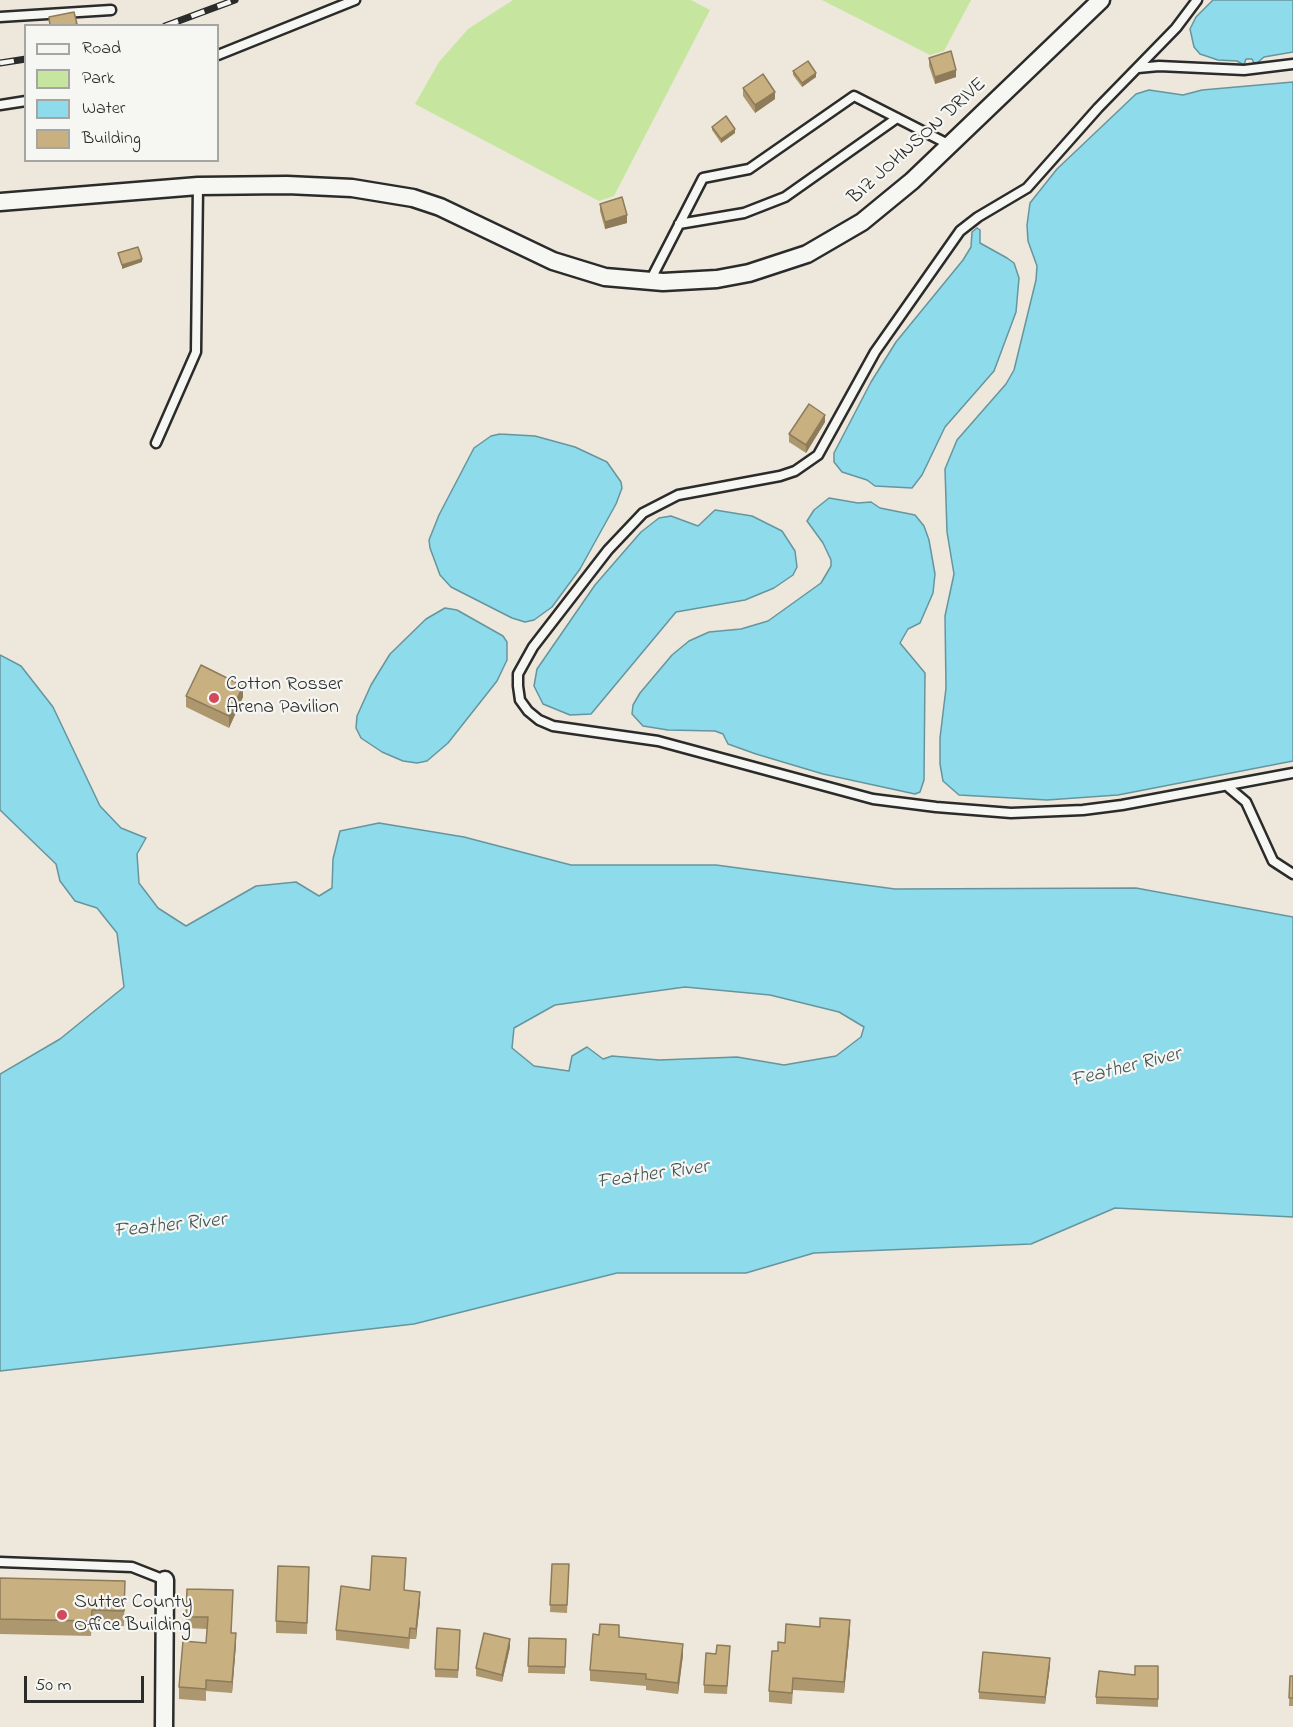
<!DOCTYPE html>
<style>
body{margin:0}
#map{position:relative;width:1293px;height:1727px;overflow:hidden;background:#ede8db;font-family:"Indie Flower",sans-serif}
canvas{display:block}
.legend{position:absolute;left:24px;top:24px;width:195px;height:138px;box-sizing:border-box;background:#f6f6f2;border:2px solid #a5a5a2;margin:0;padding:8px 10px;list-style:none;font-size:18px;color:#2b2b2b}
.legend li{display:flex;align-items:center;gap:12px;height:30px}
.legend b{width:30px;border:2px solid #a5a5a2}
.scale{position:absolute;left:24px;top:1676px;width:120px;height:27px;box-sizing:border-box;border:3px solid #2b2b2b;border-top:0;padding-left:8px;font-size:18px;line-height:21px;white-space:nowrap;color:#2b2b2b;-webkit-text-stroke:4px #f6f6f2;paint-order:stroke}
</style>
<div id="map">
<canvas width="1293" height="1727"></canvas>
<ul class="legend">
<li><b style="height:8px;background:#f6f6f2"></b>Road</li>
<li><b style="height:16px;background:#c6e69f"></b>Park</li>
<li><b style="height:16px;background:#8ddbeb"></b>Water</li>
<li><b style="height:16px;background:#c9b080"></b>Building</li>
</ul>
<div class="scale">50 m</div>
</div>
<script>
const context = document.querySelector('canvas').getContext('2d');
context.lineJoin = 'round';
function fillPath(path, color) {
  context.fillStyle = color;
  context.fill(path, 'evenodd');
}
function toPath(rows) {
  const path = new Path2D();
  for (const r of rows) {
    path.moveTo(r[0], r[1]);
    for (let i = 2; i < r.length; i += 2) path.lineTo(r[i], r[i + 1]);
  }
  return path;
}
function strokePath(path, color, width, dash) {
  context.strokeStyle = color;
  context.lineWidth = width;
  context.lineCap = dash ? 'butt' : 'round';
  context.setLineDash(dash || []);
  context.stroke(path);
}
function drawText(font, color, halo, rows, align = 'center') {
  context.font = font + ' "Indie Flower",sans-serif';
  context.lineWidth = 4.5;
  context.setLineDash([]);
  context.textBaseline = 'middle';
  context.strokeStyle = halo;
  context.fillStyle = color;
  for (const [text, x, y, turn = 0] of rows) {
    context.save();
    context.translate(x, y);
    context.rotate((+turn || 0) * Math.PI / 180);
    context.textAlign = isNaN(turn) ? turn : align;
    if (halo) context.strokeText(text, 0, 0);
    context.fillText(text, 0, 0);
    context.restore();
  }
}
fillPath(toPath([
 [513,0,691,0,710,10,614,196,599,201,415,104,439,62,468,29],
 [822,0,971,0,944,51,930,55]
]), '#c6e69f');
const water = toPath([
 [1213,0,1293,0,1293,52,1264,57,1255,65,1252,59,1246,59,1244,65,1237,61,1218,60,1200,54,1194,47,1190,29,1196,17,1213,0],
 [1293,82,1293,761,1118,795,1047,800,959,795,943,781,940,764,940,738,946,688,945,616,954,574,947,532,945,469,957,440,1006,384,1014,370,1036,280,1037,266,1028,241,1027,225,1030,203,1057,169,1136,94,1149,90,1183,95,1202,90,1293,82],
 [977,228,980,230,980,243,1007,258,1014,263,1019,278,1016,312,994,371,945,427,922,475,912,488,875,486,867,480,842,472,834,462,834,453,871,382,896,342,963,260,971,247,972,232,977,228],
 [500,434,535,436,575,447,607,462,621,482,622,488,616,504,580,569,552,607,534,620,525,622,512,618,451,587,440,575,430,548,429,540,439,515,474,448,491,436,500,434],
 [829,498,858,503,871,502,880,508,915,515,924,526,929,540,935,574,933,593,920,623,908,629,900,643,925,673,924,780,920,792,915,794,823,774,756,754,728,744,723,734,715,731,668,730,643,726,632,714,633,705,640,693,672,655,689,641,709,632,741,629,768,621,821,583,831,566,831,560,823,543,807,521,814,510,829,498],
 [715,510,752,516,782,531,795,551,797,567,793,575,774,588,745,600,676,612,591,714,570,715,543,704,534,686,537,669,595,585,621,555,641,532,659,518,671,516,698,526,715,510],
 [445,608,457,610,503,636,507,642,507,660,497,681,448,743,427,761,417,763,403,761,382,752,361,738,356,728,357,716,371,685,390,654,426,619,445,608],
 [0,655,21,666,53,707,100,806,121,828,146,838,137,854,139,883,158,908,186,926,256,886,296,882,319,896,332,888,333,859,340,831,379,823,464,837,571,865,716,865,895,889,1136,888,1293,917,1293,1217,1115,1208,1031,1244,814,1253,746,1273,617,1273,414,1324,0,1371,0,1074,60,1039,124,987,117,933,97,908,75,901,60,881,56,864,0,810,0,655],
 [685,987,770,995,839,1012,864,1027,861,1037,836,1056,784,1065,737,1057,659,1060,612,1056,603,1059,587,1047,572,1056,569,1071,534,1066,512,1048,514,1028,555,1005,685,987]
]);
fillPath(water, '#8ddbeb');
strokePath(water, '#66959e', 1.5);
const lane = toPath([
 [1197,0,1176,28,1098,108,1027,188,978,217,960,231,875,352,818,455,795,471,780,476,678,495,643,513,608,550,533,647,518,674,518,686,520,700,528,711,539,720,553,726,658,741,873,799,936,807,1011,813,1083,810,1122,805,1293,773],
 [0,17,111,10],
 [218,55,355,0],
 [1138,68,1159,66,1244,70,1293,64],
 [0,105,26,101],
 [679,224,744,213,785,197,897,118],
 [650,281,703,178,749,169,854,96,950,145],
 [156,443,196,352,198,186],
 [1227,786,1246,802,1273,861,1293,874],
 [0,1562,132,1567,165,1580]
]);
const street = toPath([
 [0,202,198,186,287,185,352,188,413,198,440,207,553,261,605,277,663,282,717,279,749,273,807,254,862,222,912,181,1101,0],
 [164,1727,165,1580]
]);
strokePath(lane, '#2b2b2b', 13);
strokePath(street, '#2b2b2b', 21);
strokePath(lane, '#f6f6f2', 8);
strokePath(street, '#f6f6f2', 16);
const rail = toPath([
 [165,26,235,0],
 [0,63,26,59]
]);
strokePath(rail, '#2b2b2b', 7);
strokePath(rail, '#f6f6f2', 4.5, [14]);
fillPath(toPath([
 [929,58,956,77,935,84,929,66],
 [793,71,816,77,802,87,793,75],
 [743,88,775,99,755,113,743,96],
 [712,127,735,133,721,143,712,130],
 [600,204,627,223,605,229,600,211],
 [825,422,806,453,789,442,789,434],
 [186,696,243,697,229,728,186,707],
 [552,1564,569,1564,567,1613,550,1612],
 [406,1568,404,1590,420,1602,416,1639,410,1639,409,1649,336,1640,336,1630,370,1590],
 [0,1578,125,1581,124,1626,92,1625,91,1636,0,1634],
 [309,1579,307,1634,276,1633,276,1621],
 [187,1589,232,1633,236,1644,232,1693,206,1691,206,1701,179,1699,179,1687,206,1643,207,1629,186,1628],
 [850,1631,844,1693,793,1690,792,1704,769,1702,769,1691,778,1651,785,1643],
 [460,1638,458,1678,435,1677,435,1669],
 [529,1638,566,1639,565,1674,528,1673],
 [730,1646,727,1694,704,1693,704,1685,716,1654],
 [510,1647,502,1682,476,1676,476,1668],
 [683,1655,678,1694,646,1690,646,1686,590,1681,590,1670],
 [1050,1666,1045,1704,979,1699,979,1692],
 [1158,1666,1158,1707,1096,1704,1096,1697,1135,1675],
 [1290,1676,1293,1676,1293,1706,1289,1706]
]), '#ad976e');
fillPath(toPath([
 [956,70,956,77,935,84,935,77],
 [816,73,816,77,802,87,802,83],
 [775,92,775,99,755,113,755,105],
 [735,129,735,133,721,143,721,139],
 [627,215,627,223,605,229,605,222],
 [142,259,142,262,122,269,122,265],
 [825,415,825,422,806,453,806,445],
 [243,686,243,697,229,728,229,716],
 [420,1592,420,1602,416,1639,416,1629],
 [850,1620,850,1631,844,1693,844,1682],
 [236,1633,236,1644,232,1693,232,1682],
 [510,1639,510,1647,502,1682,502,1675],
 [683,1644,683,1655,678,1694,678,1683],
 [1050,1658,1050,1666,1045,1704,1045,1697]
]), '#8d7b5a');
const building = toPath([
 [74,12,77,24,70,26,50,26,49,17,74,12],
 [951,51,956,70,935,77,929,58,951,51],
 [808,61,816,73,802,83,793,71,808,61],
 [763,74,775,92,755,105,743,88,763,74],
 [726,116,735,129,721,139,712,127,726,116],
 [622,197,627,215,605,222,600,204,622,197],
 [138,247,142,259,122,265,118,253,138,247],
 [809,404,825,415,806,445,789,434,809,404],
 [201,665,243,686,229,716,186,696,201,665],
 [372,1556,406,1558,404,1590,420,1592,416,1629,410,1628,409,1638,336,1630,341,1586,370,1590,372,1556],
 [552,1564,569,1564,567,1605,550,1605,552,1564],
 [278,1566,309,1567,307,1623,276,1621,278,1566],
 [0,1578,125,1581,124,1611,92,1610,91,1621,0,1619,0,1578],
 [187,1589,233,1590,231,1633,236,1633,232,1682,206,1680,206,1689,179,1687,183,1641,206,1643,208,1617,186,1617,187,1589],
 [820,1618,850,1620,844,1682,793,1678,792,1693,769,1691,772,1651,778,1651,778,1642,785,1643,786,1624,820,1627,820,1618],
 [600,1624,619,1625,619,1637,683,1644,678,1683,646,1679,646,1674,590,1670,593,1634,599,1635,600,1624],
 [437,1628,460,1630,458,1670,435,1669,437,1628],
 [484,1633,510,1639,502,1675,476,1668,484,1633],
 [529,1638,566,1639,565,1667,528,1666,529,1638],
 [717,1645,730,1646,727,1686,704,1685,706,1653,716,1654,717,1645],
 [983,1652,1050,1658,1045,1697,979,1692,983,1652],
 [1135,1666,1158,1666,1158,1699,1096,1697,1099,1671,1135,1675,1135,1666],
 [1290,1676,1293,1676,1293,1698,1289,1698,1290,1676]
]);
fillPath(building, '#c9b080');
strokePath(building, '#8d7b5a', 1.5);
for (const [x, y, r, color] of [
 [214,698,6,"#d1495b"],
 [62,1615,6,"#d1495b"]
]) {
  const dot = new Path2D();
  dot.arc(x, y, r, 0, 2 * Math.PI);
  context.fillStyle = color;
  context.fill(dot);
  strokePath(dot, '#f6f6f2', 2);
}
drawText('20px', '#2b2b2b', '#f6f6f2', [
 ["BIZ JOHNSON DRIVE",918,142,-42]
]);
drawText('20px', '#2b2b2b', '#f6f6f2', [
 ["Cotton Rosser",226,686],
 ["Arena Pavilion",226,709],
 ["Sutter County",74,1604],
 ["Office Building",74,1627]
], 'left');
drawText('italic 21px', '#44575b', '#f6f6f2', [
 ["Feather River",1126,1069,-14],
 ["Feather River",653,1176,-8],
 ["Feather River",170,1227,-6]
]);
</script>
